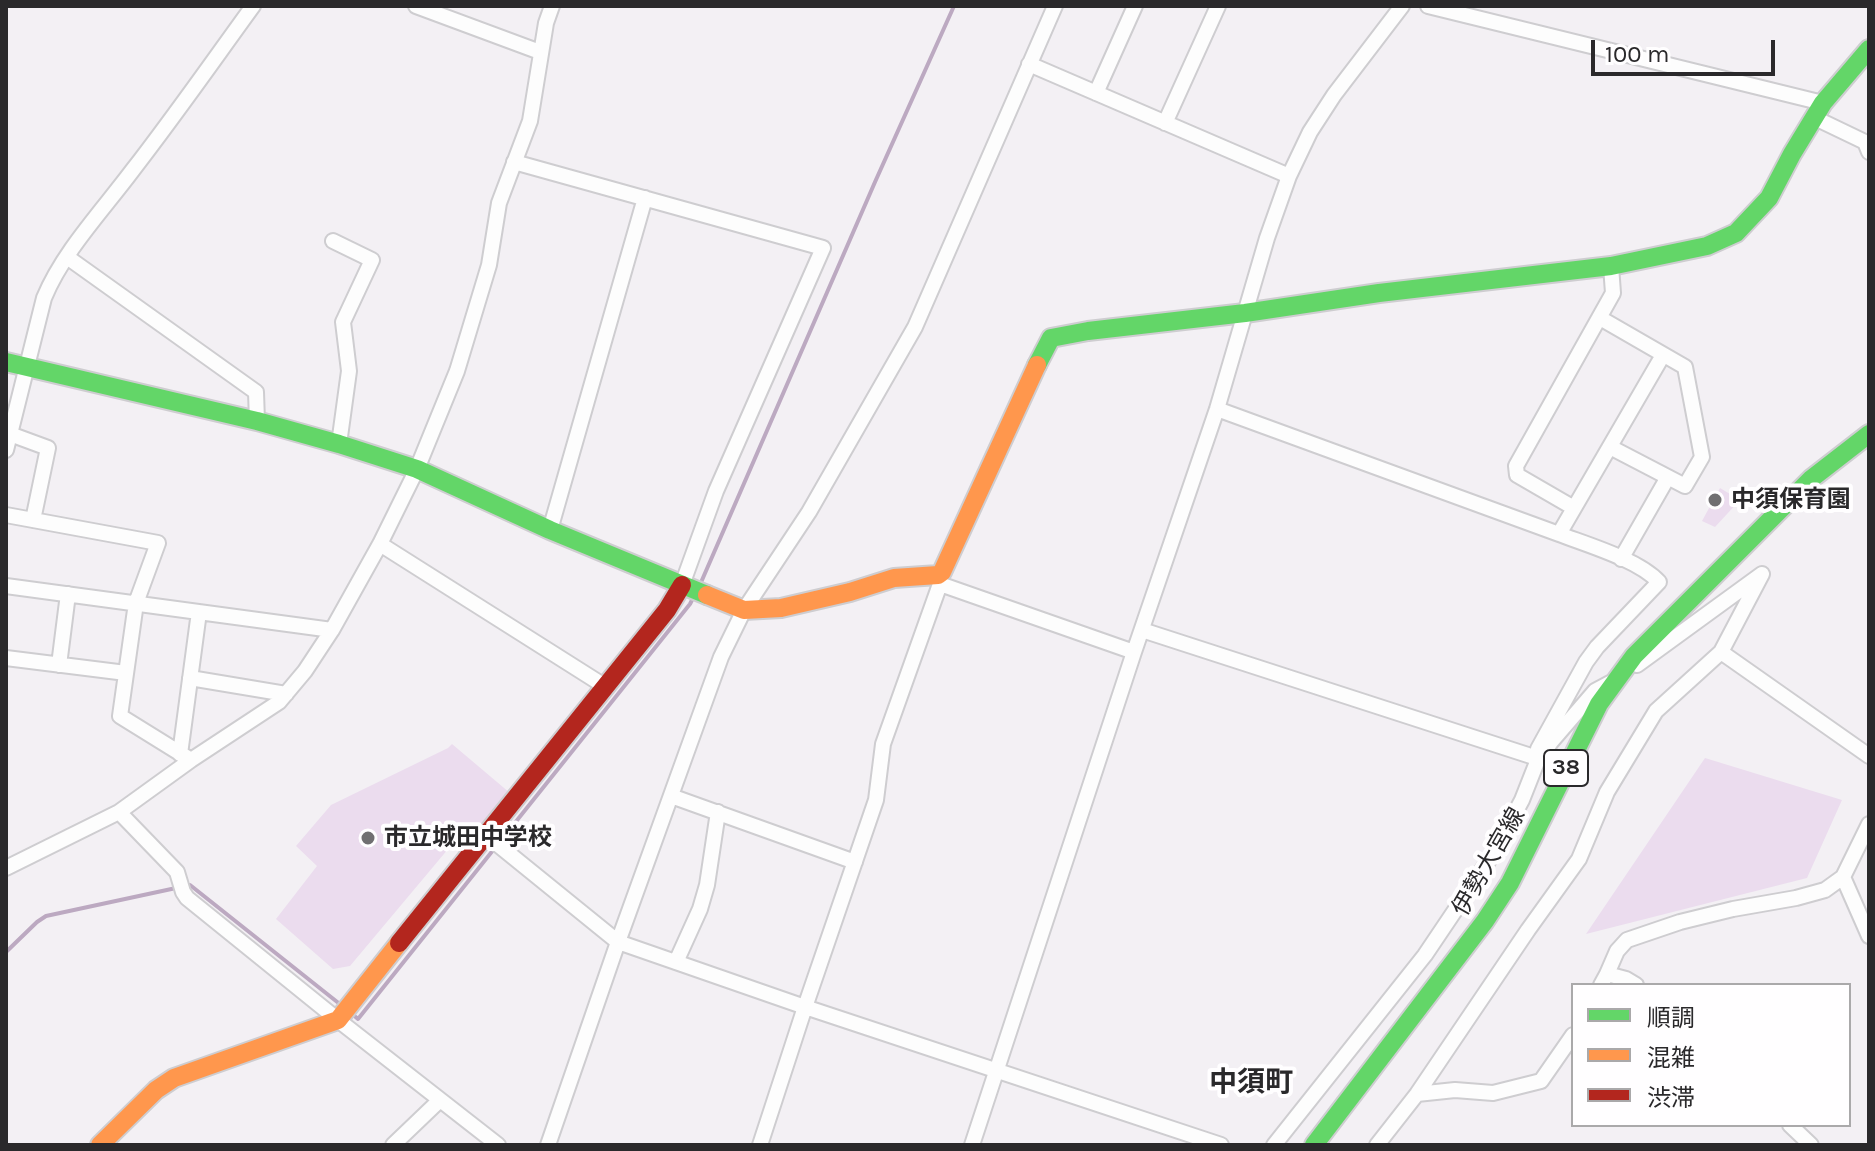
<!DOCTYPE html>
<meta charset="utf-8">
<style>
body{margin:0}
#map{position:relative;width:1875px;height:1151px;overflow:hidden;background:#f3f0f4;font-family:Karla,"Noto Sans JP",sans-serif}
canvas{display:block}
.frame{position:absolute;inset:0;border:8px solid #2a292b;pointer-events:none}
.legend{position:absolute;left:1571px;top:983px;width:280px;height:144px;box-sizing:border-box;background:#fffeff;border:2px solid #aaa9aa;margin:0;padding:10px 14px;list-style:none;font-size:24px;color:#2a292b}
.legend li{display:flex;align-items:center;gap:16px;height:40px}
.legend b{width:40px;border:2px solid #aaa9aa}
.scale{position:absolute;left:1591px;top:40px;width:184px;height:36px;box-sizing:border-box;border:4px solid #2a292b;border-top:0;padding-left:10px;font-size:24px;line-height:28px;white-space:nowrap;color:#2a292b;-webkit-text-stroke:6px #fffeff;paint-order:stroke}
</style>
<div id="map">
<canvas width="1875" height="1151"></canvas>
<div class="frame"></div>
<ul class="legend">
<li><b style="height:10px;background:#63d668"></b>順調</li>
<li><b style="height:10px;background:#ff974d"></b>混雑</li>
<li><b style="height:10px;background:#b3261e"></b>渋滞</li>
</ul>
<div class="scale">100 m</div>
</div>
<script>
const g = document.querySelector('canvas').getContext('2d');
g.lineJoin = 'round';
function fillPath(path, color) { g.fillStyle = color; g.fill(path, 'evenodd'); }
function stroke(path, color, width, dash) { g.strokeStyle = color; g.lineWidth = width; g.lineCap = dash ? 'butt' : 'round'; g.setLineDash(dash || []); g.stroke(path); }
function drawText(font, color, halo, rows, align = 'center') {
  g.font = font + ' Karla,"Noto Sans JP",sans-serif'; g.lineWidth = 8; g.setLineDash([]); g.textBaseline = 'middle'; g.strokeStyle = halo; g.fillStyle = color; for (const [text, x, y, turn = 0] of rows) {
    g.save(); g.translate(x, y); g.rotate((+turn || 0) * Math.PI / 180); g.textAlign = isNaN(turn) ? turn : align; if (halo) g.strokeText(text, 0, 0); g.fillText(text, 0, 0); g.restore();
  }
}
fillPath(new Path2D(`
 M1720 488 1740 500 1715 527 1702 521Z
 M452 744 510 793 468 842 459 836 350 966 333 969 276 919 317 866 296 846 331 805 448 748Z
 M1705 758 1842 800 1807 878 1586 934Z`), '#ebdcee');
stroke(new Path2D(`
 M699 587 875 182 954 6
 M6 952 37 922 46 916 190 885 341 1005
 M351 1013 358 1019 690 604 695 594`), '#bca9c1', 4);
const street = new Path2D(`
 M416 6 540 52
 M1428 6 1823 103
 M1029 64 1289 176
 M1096 93 1135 6
 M1815 118 1865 142 1869 152
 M1165 123 1218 6
 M514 162 823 248 716 491 682 585
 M333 241 372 260 343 322 349 371 339 444
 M67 257 256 392 257 421
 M1600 318 1685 367 1702 457 1685 486 1610 447
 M1217 409 1559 534C1588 545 1639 560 1659 582L1597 647 1586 662 1538 749
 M10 434 48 448 33 520
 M6 450 44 298C63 252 102 211 132 171 174 117 213 61 253 6
 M1574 508 1517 475 1516 466 1613 293 1611 266
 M6 515 158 543 136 603 120 716 191 760
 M550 530 645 198
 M1559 534 1663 355
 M380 544 606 687
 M1621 559 1668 477
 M940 584 1134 652
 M6 586 332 630
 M1142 630 1534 757 1537 762
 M1721 652 1869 756
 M6 658 126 673
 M59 665 68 594
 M190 678 286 694
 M180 754 199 612
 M671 796 855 862
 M119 812 177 872 183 892 187 898 338 1020 498 1145
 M1869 824 1843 877 1869 936
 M486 835 618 942 805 1007 1221 1145
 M6 868 119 812 191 760 279 702 305 671 332 630 380 544 417 469 457 371 489 265 499 203 530 121 546 23 552 6
 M676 962 700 909 707 885 718 812
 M1607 974 1617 951 1627 940 1680 922 1733 909 1796 898 1825 890 1843 877
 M1601 985 1607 974 1626 979 1636 985
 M1417 1094 1455 1090 1493 1093 1541 1081 1573 1035
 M1790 1125 1811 1145
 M393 1145 440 1100
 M548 1145 618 942 721 657 744 610 809 512 915 327 1055 6
 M760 1145 805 1007 876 800 883 744 940 584 938 575
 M972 1145 1134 652 1217 409 1267 238 1289 176 1310 132 1334 95 1402 6
 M1274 1145 1425 955 1493 854 1522 800 1537 762 1551 742 1595 691 1610 683
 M1377 1145 1417 1094 1528 930 1579 859 1607 792 1656 711 1721 652 1762 574 1637 665`);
const fast = new Path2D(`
 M6 362 257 421 339 444 417 469 550 530 707 595
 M1037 365 1051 338 1088 331 1245 313 1379 293 1611 266 1707 246 1736 233 1769 198 1792 154 1823 103 1869 49
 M1314 1145 1485 921 1510 883 1599 704 1634 656 1811 479 1869 434`);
const slow = new Path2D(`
 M707 595 744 610 781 608 850 592 894 578 938 575 942 572 1037 365
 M100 1145 156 1090 174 1078 338 1020 399 943`);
const jam = new Path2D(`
 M399 943 667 610 682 585`);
stroke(street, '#cecdd0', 18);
stroke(fast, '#cecdd0', 22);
stroke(slow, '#cecdd0', 22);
stroke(jam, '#cecdd0', 22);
stroke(street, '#fdfdfd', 14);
stroke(fast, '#63d668', 18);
stroke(slow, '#ff974d', 18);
stroke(jam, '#b3261e', 18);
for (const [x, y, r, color] of [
 [1715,500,8,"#706f71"],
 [368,838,8,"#706f71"]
]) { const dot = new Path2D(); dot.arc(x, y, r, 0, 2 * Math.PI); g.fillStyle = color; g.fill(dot); stroke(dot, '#fffeff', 3); }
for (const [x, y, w] of [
 [1566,768,44]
]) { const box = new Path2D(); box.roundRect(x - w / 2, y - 18, w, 36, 6); g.fillStyle = '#fffeff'; g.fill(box); stroke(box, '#2a292b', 2); }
drawText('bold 22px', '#2a292b', null, [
 ["38",1566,768]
]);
drawText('bold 24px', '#2a292b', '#fffeff', [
 ["中須保育園",1731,500],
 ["市立城田中学校",384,838]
], 'left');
drawText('24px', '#2a292b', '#fffeff', [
 ["伊勢大宮線",1489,862,-60]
]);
drawText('bold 28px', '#2a292b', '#fffeff', [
 ["中須町",1251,1083]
]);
</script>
